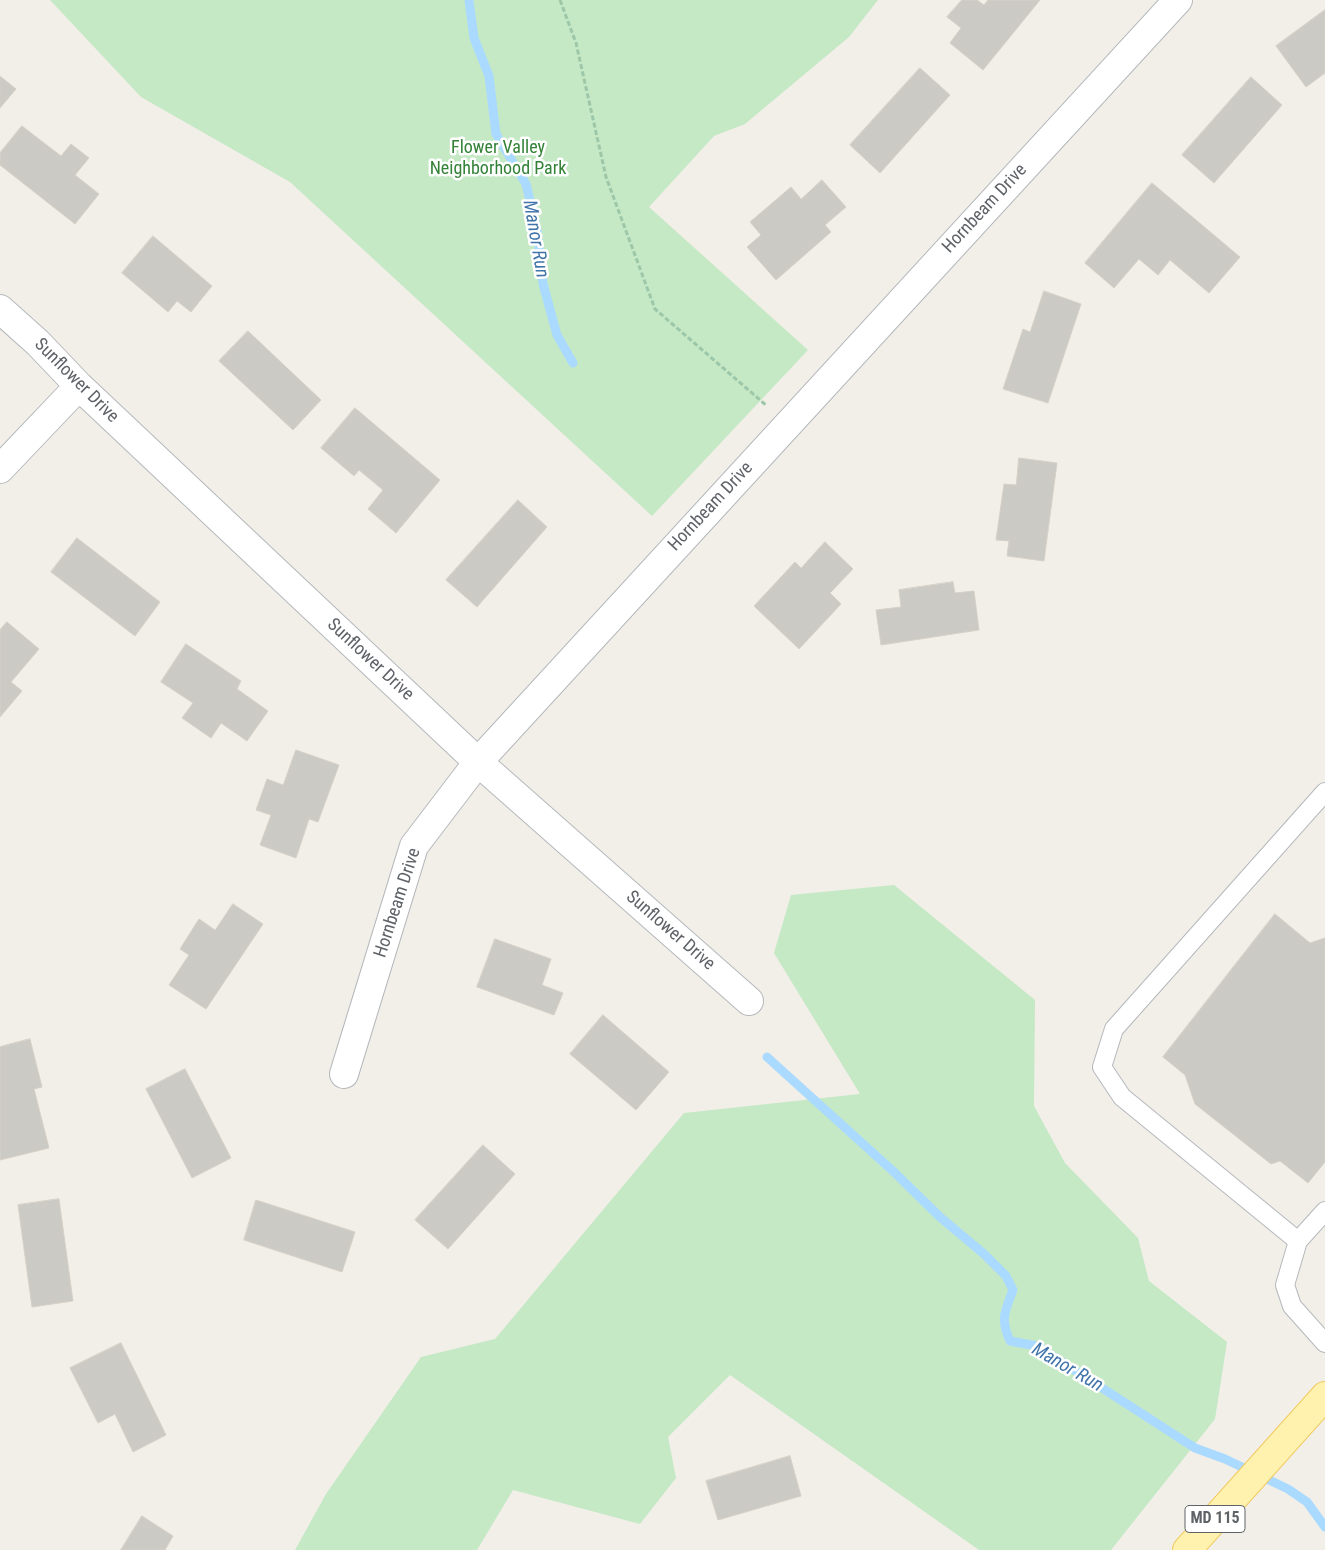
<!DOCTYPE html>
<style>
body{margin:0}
canvas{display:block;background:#f1efe8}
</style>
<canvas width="1325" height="1550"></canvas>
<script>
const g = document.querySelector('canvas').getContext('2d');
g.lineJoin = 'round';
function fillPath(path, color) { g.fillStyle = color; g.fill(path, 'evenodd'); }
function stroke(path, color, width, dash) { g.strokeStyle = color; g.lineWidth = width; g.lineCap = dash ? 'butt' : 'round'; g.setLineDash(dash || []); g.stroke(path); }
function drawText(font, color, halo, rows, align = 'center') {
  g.font = font + ' "Roboto Condensed",sans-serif'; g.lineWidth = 5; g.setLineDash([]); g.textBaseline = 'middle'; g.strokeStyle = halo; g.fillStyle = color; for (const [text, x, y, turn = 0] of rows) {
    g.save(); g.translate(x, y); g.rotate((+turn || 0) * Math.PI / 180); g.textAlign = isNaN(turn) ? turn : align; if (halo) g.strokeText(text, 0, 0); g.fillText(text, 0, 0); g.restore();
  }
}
fillPath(new Path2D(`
 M50 0H878L849 37 745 124 714 136 649 207 808 350 652 516 290 182 141 97Z
 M894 885 1035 1000 1034 1106 1065 1163 1138 1238 1149 1281 1227 1342 1215 1419 1111 1550H979L730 1375 668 1437 676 1478 640 1524 513 1490 477 1550H295L326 1494 421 1357 495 1339 684 1113 860 1094 774 953 791 895Z`), '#c5e8c5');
stroke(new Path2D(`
 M469 0 474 38 489 76 496 134 526 184 537 230 543 284 557 335 573 363
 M767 1057 894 1172 940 1217 984 1254 1006 1276 1013 1290C1005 1311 1000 1319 1010 1341L1037 1346 1195 1448 1225 1459 1288 1489 1307 1502 1325 1527`), '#aadaff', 9);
const building = new Path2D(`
 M962 0H977L984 5 988 0H1040L983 70 950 43 961 28 947 17Z
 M1325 10V73L1306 87 1276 46Z
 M920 68 950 95 880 173 850 145Z
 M0 76 16 89 0 108Z
 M1251 77 1282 105 1214 183 1182 155Z
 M22 126 61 156 71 144 89 158 75 175 99 194 75 224 0 165V153Z
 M822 180 846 207 825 225 831 232 776 280 747 247 761 235 750 222 791 187 801 199Z
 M1152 183 1240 257 1209 293 1170 260 1158 275 1139 259 1114 288 1085 263Z
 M153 236 212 286 191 312 177 301 168 312 122 273Z
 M1044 291 1081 304 1048 403 1003 389 1023 329 1030 332Z
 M248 331 321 400 293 430 219 361Z
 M355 408 440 480 396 533 368 509 383 490 359 470 354 476 321 448Z
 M1019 458 1057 463 1044 561 1007 556 1009 541 996 540 1004 484 1016 485Z
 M518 500 547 527 477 607 446 580Z
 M77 538 160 602 135 636 51 572Z
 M825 542 853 569 830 593 841 604 799 649 754 606 795 562 801 568Z
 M953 582 955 593 974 591 979 630 881 645 876 610 901 607 899 590Z
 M7 622 39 649 11 682 22 691 0 717V630Z
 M186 644 241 681 237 689 268 711 247 741 221 723 211 738 182 718 193 703 161 682Z
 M296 750 339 765 318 822 309 819 296 858 260 845 271 815 256 810 267 779 283 785Z
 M233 904 263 924 206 1009 169 985 189 955 180 949 199 919 215 930Z
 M1275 914 1310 943 1325 938V1162L1308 1183 1280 1161 1271 1164 1195 1104 1185 1075 1163 1057Z
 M495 939 551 959 542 985 563 993 554 1015 477 987Z
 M603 1015 669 1072 636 1110 570 1054Z
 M30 1039 42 1087 34 1089 49 1148 0 1160V1047Z
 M185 1069 231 1158 192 1178 146 1089Z
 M483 1145 515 1174 448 1249 415 1220Z
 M59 1199 73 1301 32 1307 18 1205Z
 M256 1200 355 1232 342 1272 244 1240Z
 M121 1343 166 1435 133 1452 115 1414 98 1423 70 1368Z
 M790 1456 801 1496 718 1520 706 1481Z
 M142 1516 173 1536 165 1550H121Z`);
fillPath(building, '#cccac5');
stroke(building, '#d6d1c6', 1);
const service = new Path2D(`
 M1325 792 1114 1029 1102 1067 1122 1097 1298 1241 1325 1211
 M1298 1241 1285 1285 1292 1306 1325 1343`);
const minor = new Path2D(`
 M0 309 38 343 79 386 478 762 749 1001
 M0 469 79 386
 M344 1074 414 846 478 762 1178 0`);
const primary = new Path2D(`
 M1187 1550 1325 1396`);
stroke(service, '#b5b8bc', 20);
stroke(minor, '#b5b8bc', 30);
stroke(primary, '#f2c960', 30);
stroke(new Path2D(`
 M560 0 576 43 606 177 655 309 767 406`), '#9cc7a9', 3, [5, 2.5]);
stroke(service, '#fff', 18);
stroke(minor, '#fff', 28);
stroke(primary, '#fff2af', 28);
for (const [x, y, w] of [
 [1215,1519,60]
]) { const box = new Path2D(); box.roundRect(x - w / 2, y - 13.5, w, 27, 4); g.fillStyle = '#fff'; g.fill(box); stroke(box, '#5f6368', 1); }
drawText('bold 16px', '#5f6368', null, [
 ["MD 115",1215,1519]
]);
drawText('18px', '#348238', '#fff', [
 ["Flower Valley",498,148],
 ["Neighborhood Park",498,169]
]);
drawText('18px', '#5f6368', '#fff', [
 ["Hornbeam Drive",985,209,-47],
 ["Sunflower Drive",76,381,45],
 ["Hornbeam Drive",711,507,-47],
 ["Sunflower Drive",370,660,43],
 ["Hornbeam Drive",398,903,-72],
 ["Sunflower Drive",670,931,41]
]);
drawText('italic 19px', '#4174aa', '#fff', [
 ["Manor Run",535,239,80],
 ["Manor Run",1067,1368,30]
]);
</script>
